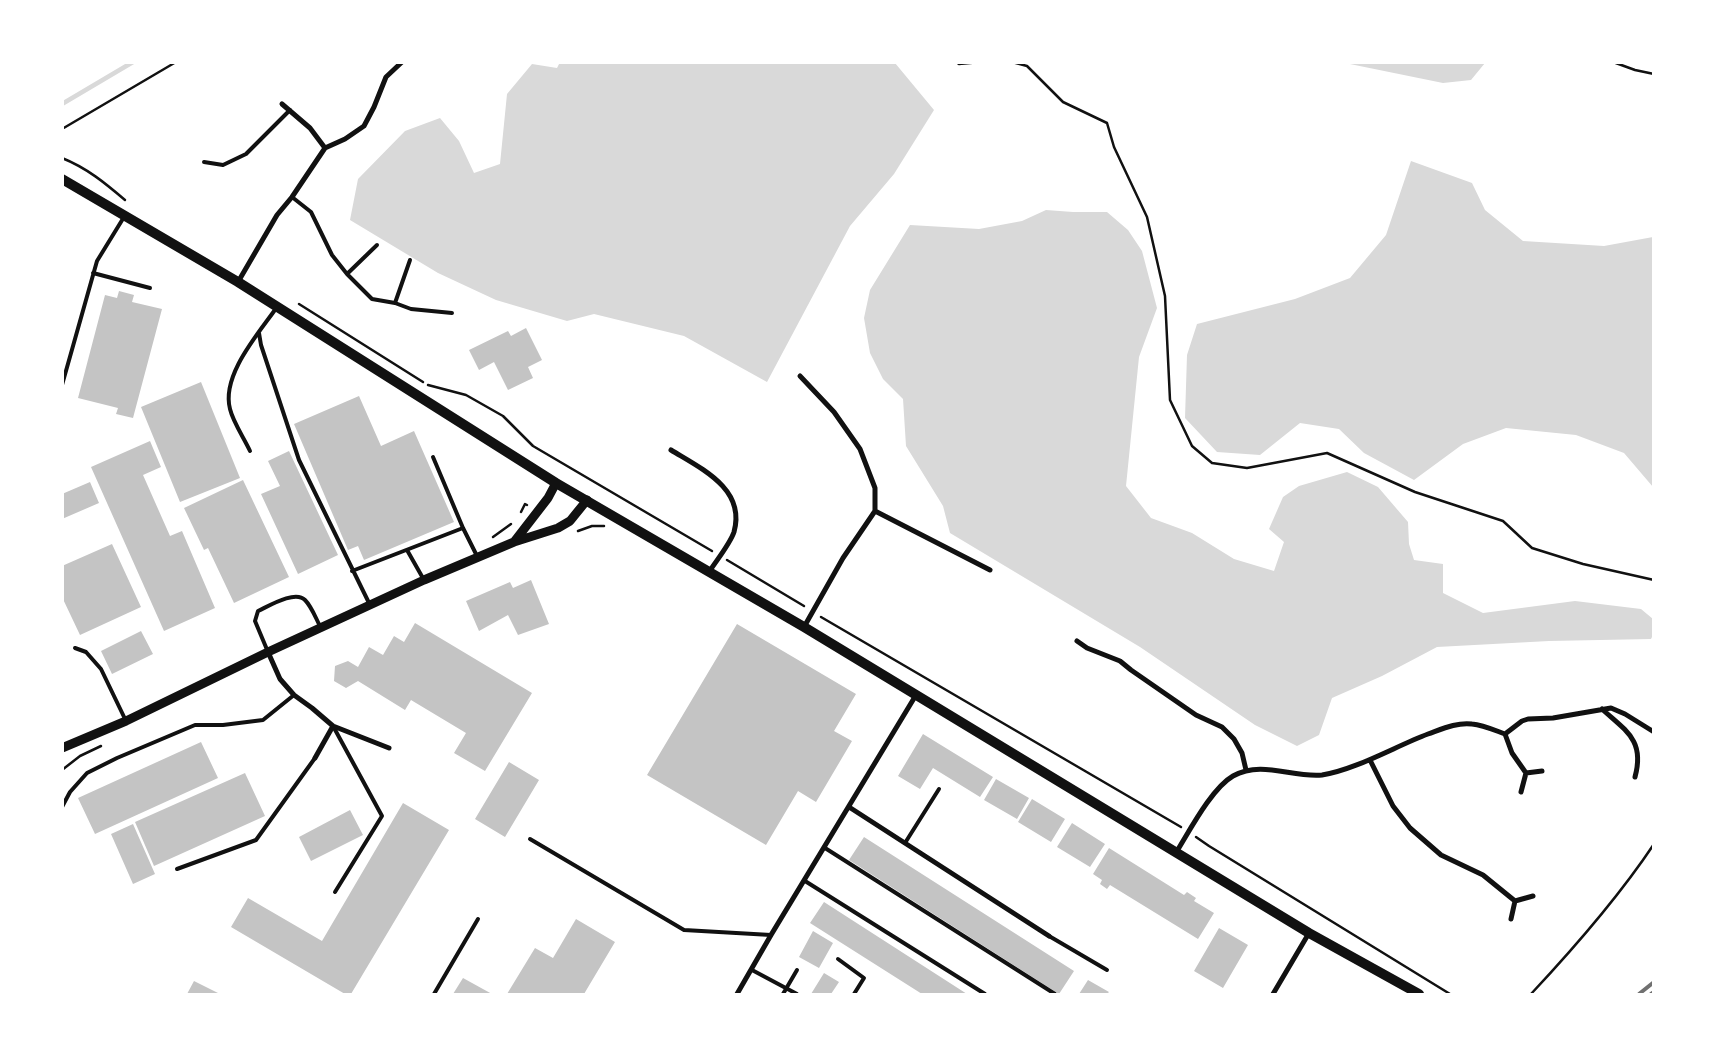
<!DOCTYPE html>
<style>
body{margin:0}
#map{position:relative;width:1716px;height:1057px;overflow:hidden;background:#fff;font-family:Georgia,serif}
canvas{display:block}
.frame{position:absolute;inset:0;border:64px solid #fff;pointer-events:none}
</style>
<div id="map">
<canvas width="1716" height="1057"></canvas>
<div class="frame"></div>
</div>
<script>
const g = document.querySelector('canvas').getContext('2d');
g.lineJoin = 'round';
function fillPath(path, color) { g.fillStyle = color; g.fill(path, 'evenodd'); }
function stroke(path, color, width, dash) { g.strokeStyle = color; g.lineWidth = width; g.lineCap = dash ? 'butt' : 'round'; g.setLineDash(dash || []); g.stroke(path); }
fillPath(new Path2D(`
 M560 62 895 63 934 110 894 174 850 226 767 382 684 336 594 314 567 321 496 300 438 273 350 220 358 179 405 131 440 118 459 141 474 173 500 164 507 94 532 64 557 68Z
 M1345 63H1485L1471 80 1443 83Z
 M1411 161 1472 183 1485 210 1523 241 1604 246 1653 237V487L1624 453 1576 435 1506 428 1463 444 1414 480 1364 453 1339 429 1300 423 1260 455 1217 452 1185 418 1187 355 1197 324 1295 299 1350 278 1386 235Z
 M1046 210 1073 212H1107L1128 230 1142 251 1157 308 1139 357 1126 486 1151 518 1192 533 1234 559 1274 571 1284 542 1269 529 1283 497 1299 486 1347 472 1378 487 1408 522 1409 544 1414 560 1443 564V593L1483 613 1575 601 1641 609 1653 619V635L1651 639 1549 641 1437 647 1382 676 1332 698 1319 735 1297 746 1255 725 1140 647 950 533 943 506 906 446 903 399 883 379 870 353 864 318 870 290 910 225 979 229 1022 221Z`), '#d9d9d9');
stroke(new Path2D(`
 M62 104 133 62`), '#d9d9d9', 4.5);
fillPath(new Path2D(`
 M119 291 134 295 132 302 162 309 133 418 116 414 118 408 78 398 105 295 117 298Z
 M526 328 542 360 528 367 533 378 508 390 494 362 479 370 469 350 508 331 511 336Z
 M201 382 240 478 180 502 141 407Z
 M359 396 381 446 414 431 454 522 364 560 358 546 348 550 294 424Z
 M150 441 161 467 143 475 170 536 182 531 215 608 164 631 91 467Z
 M289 451 338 555 298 574 261 494 280 486 268 461Z
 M243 480 289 577 234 603 208 548 204 550 184 508Z
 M90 482 99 503 62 519V494Z
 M112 544 141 607 80 635 62 597V566Z
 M531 580 549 624 518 635 508 615 479 631 466 601 510 582 513 588Z
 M415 623 532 693 485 771 454 753 466 733 411 700 405 710 358 681 346 688 334 681 335 666 348 661 358 667 369 647 383 655 394 636 404 642Z
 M737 624 856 694 834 731 852 741 816 802 798 791 766 845 647 775Z
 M141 631 153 654 112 674 101 651Z
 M923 734 993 777 980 797 933 768 920 789 898 776Z
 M201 742 218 778 95 834 78 798Z
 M509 762 539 780 505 837 475 819Z
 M245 773 265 816 154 866 135 822Z
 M996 779 1029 798 1017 819 984 800Z
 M1032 799 1065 819 1051 842 1018 822Z
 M403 803 449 830 351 994H345L231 927 248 898 322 941Z
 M350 810 363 835 311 861 299 837Z
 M1072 823 1105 844 1090 867 1057 847Z
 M133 824 155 874 133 884 111 834Z
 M864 837 1074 971 1059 994 849 860Z
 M1109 848 1184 895 1187 892 1196 898 1194 901 1214 913 1198 939 1110 885 1107 889 1100 884 1102 880 1093 874Z
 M824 902 967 994H922L810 923Z
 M576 919 615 942 584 994H507L535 948 553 958Z
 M1219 928 1248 945 1223 988 1194 971Z
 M813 931 833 943 819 968 799 957Z
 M824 973 839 982 831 994H811Z
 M463 978 492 994H453Z
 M1088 980 1109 992 1107 994H1079Z
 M194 981 220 994H187Z`), '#c4c4c4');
stroke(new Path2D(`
 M956 62 959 64 981 62
 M1012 62 1027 66 1063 102 1107 123 1114 147 1147 217 1165 296 1170 400 1192 446 1212 463 1247 468 1327 453 1415 492 1503 521 1532 548 1583 564 1654 580
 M1613 62 1635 70 1654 74
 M62 129 176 62
 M62 158C87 168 105 183 125 200
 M299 304 423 382
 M428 385 466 395 503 416 533 446 712 551
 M521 512 525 504 527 505
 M578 531 592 526H604
 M493 537 511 524
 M727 560 804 606
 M821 617 1181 827
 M62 770 80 756 101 746
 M1196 837 1209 846 1450 994
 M1531 994C1575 947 1618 898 1654 844`), '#111', 2.5);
stroke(new Path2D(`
 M204 162 223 165 246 154 290 110
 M292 197 311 212 332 255 347 274 372 299 395 303 411 309 452 313
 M93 273 150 288
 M347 274 377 245
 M395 303 410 260
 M259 333 261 345 299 460 370 605
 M62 385 97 261 124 217
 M250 451C244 438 233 422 230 409 221 375 259 333 277 307
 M433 457 463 528 477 556
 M407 550 424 580
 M352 571 463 528
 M75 648 86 652 101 669 126 721
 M268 652 255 621 258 611C269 606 295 590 305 600 312 607 316 619 321 628
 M333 726 382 816 335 892
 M62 807 70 792 87 773 117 758 195 725H223L263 720 294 695
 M530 839 684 930 771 935
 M905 843 939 789
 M825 848 1055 994
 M177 869 256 840 315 758
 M805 881 985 994
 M1049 936 1107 970
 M838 959 864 978 854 994
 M752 970 797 994
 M434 994 478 919
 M783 994 797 970`), '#111', 4);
stroke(new Path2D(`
 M282 104 310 128 325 148
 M238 282 277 215 292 197 325 148 345 139 364 126 374 107 386 77 402 62
 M800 376 834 412 860 449 875 488V511L843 558 804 627
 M671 450C702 469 746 489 734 532 730 544 716 561 709 572
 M875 511 990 570
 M1077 641 1087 648 1120 661 1131 670 1196 715 1222 727 1234 739 1242 753 1246 770
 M268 652 280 679 294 695 312 708 333 726 389 748
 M1602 709C1626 731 1645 740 1635 777
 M1505 734 1512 753 1526 773
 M315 758 333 726
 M1370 760 1393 806 1410 828 1441 855 1483 875 1515 901
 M1521 792 1526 773 1542 771
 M849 807 1049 936
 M1177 851C1190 830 1212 788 1233 776 1262 760 1292 778 1322 775 1355 770 1396 746 1428 734 1442 729 1457 722 1472 724 1483 725 1494 730 1505 734L1522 721 1528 719 1553 718 1611 708 1625 714 1654 732
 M1511 919 1515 901 1533 896
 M737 994 771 935 916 695
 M1273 994 1309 933`), '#111', 5);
stroke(new Path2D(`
 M514 542 548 498 556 483
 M62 748 126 721 268 652 424 580 514 542 558 528 570 521 587 500`), '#111', 9);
stroke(new Path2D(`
 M62 179 238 282 556 483 804 627 1309 933 1419 994`), '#111', 10);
stroke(new Path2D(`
 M1639 994 1654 982
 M1651 994 1654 992`), '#707070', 4);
</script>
